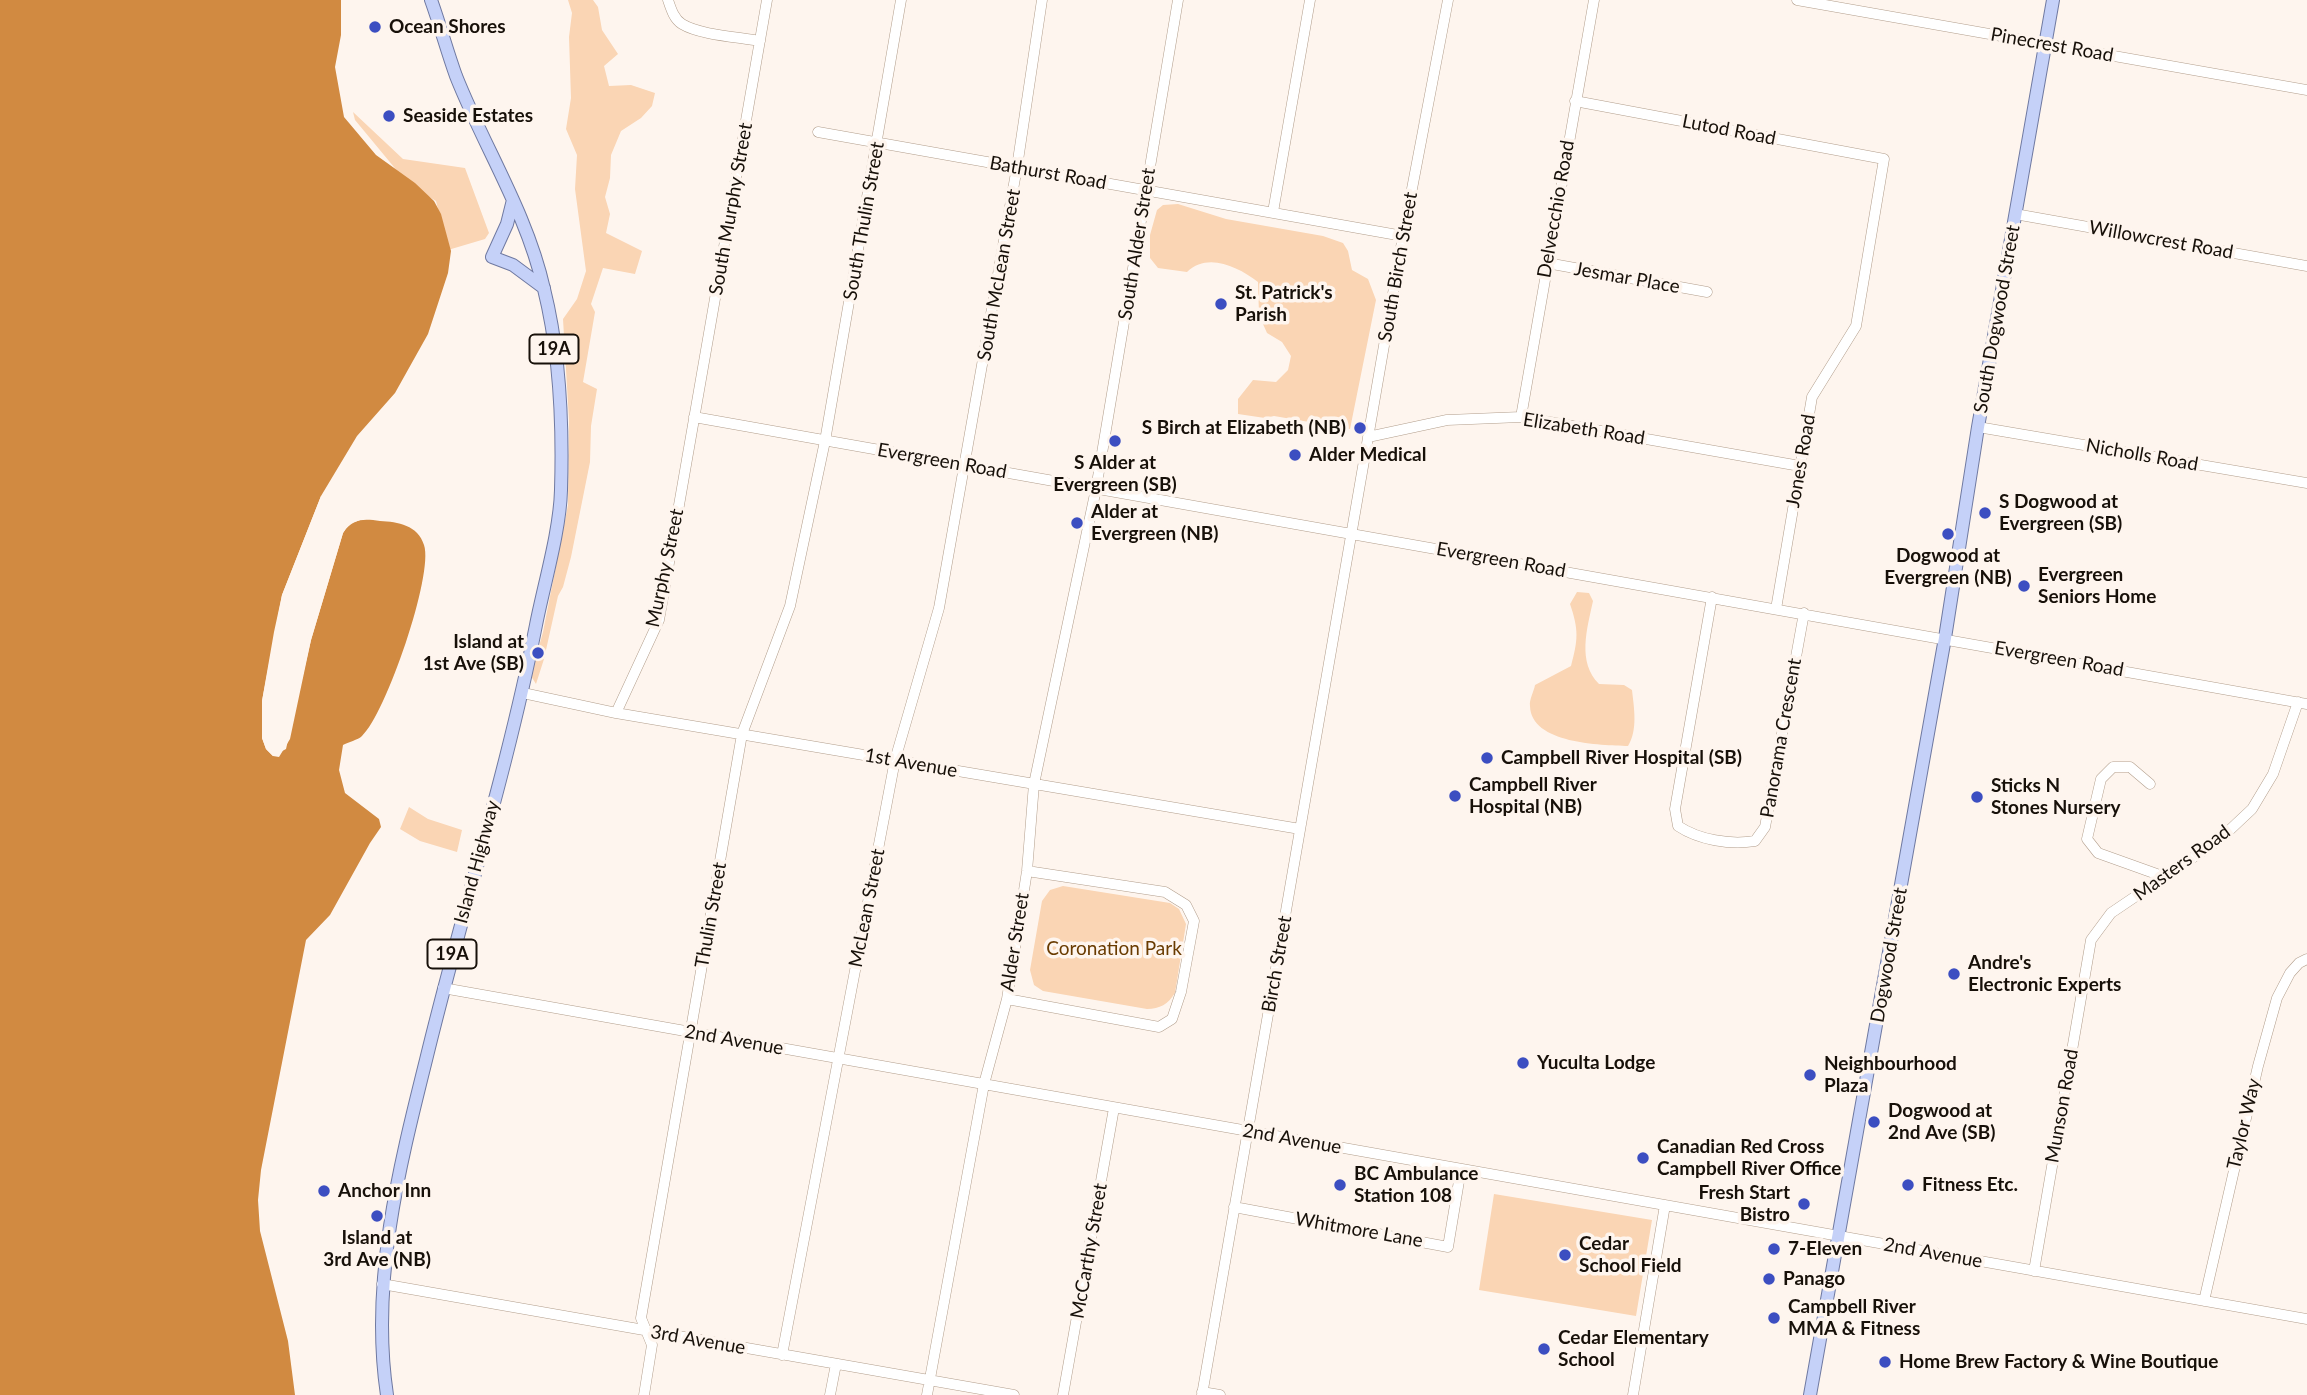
<!DOCTYPE html>
<style>
body{margin:0}
canvas{display:block;background:#fef5ee}
</style>
<canvas width="2307" height="1395"></canvas>
<script>
const g = document.querySelector('canvas').getContext('2d');
g.lineJoin = 'round';
function fillPath(path, color) { g.fillStyle = color; g.fill(path, 'evenodd'); }
function stroke(path, color, width, dash) { g.strokeStyle = color; g.lineWidth = width; g.lineCap = dash ? 'butt' : 'round'; g.setLineDash(dash || []); g.stroke(path); }
function drawText(font, color, halo, rows, align = 'center') {
  g.font = font + ' Lato,sans-serif'; g.lineWidth = 7; g.setLineDash([]); g.textBaseline = 'middle'; g.strokeStyle = halo; g.fillStyle = color; for (const [text, x, y, turn = 0] of rows) {
    g.save(); g.translate(x, y); g.rotate((+turn || 0) * Math.PI / 180); g.textAlign = isNaN(turn) ? turn : align; if (halo) g.strokeText(text, 0, 0); g.fillText(text, 0, 0); g.restore();
  }
}
fillPath(new Path2D(`
 M568 0H593L598 7 602 30 618 54 604 66 609 86 631 85 655 93 652 106 641 118 621 131 611 155 610 178 605 197 610 214 606 233 642 251 635 274 603 268 591 304 595 312 583 382 597 389 591 426 590 462 571 557 563 587 558 596 544 659 536 684 531 676 543 632 568 505 569 420 563 319 577 299 586 271 575 189 577 155 566 129 571 98 569 37 572 13Z
 M353 112 403 159 465 168 489 233 485 239 448 250 436 201 408 184 355 120Z
 M1178 204 1226 219 1323 236 1343 243 1348 251 1352 270 1368 279 1376 300 1350 429 1274 416 1265 418 1238 414V399L1253 380 1276 382 1288 370 1291 356 1282 342 1267 333 1259 315 1258 282C1238 267 1208 252 1187 272L1158 268 1150 258V235L1157 210 1163 205Z
 M1577 592 1589 593 1593 601C1587 629 1577 662 1599 684L1624 685 1632 690C1634 708 1638 730 1628 746 1601 745 1531 744 1530 706 1529 700 1534 691 1535 685L1571 666C1578 640 1579 630 1570 604Z
 M409 807 428 819 462 830 457 852 420 841 400 829Z
 M1063 886 1170 903 1179 909 1186 924 1175 993C1168 1004 1160 1009 1147 1009L1043 991 1034 985 1030 970 1042 901 1050 890Z
 M1494 1194 1652 1220 1636 1316 1479 1290Z`), '#fad5b4');
fillPath(new Path2D(`
 M0 0H341V35L335 67 344 117 376 155 415 183 434 201 441 214 451 251 448 273 428 334 395 393 357 436 321 496 282 595 262 701V738L266 749 273 756 286 749 311 640 343 533C353 518 364 519 380 521 398 522 418 525 424 545 434 574 386 714 362 736 358 740 348 742 343 745L339 770 345 793 379 819 381 827 370 843 330 915 306 940 261 1170 258 1200 260 1231 288 1341 295 1395H0Z`), '#d18a41');
fillPath(new Path2D(`
 M321 496 324 497 286 596 277 633 266 702 265 737 274 753H277L283 747 287 738 307 639 340 531 347 521 359 516 363 519 349 524 343 533 311 640 290 739 279 757 273 756 266 749 262 738V701L274 632 282 595Z`), '#fef5ee');
const minor = new Path2D(`
 M668 0C671 9 674 19 682 24 700 35 738 37 760 41
 M1797 0 2307 90
 M1575 101 1884 159 1856 326 1812 397 1776 609
 M818 132 1403 236
 M1273 212 1310 0
 M2015 214 2307 266
 M1547 263 1707 292
 M694 417 2307 704
 M1521 417 1594 0
 M1978 427 2307 483
 M1368 437 1447 420 1521 417 1800 466
 M1712 597 1675 809 1678 826C1699 840 1730 845 1755 841L1765 827 1804 613
 M523 693 616 713 1300 829
 M616 713 659 620 767 0
 M2150 784 2130 767H2113L2101 779 2087 839 2098 853 2165 877
 M443 988 2307 1319
 M1007 999 1159 1027 1172 1019 1181 992 1194 921 1186 905 1165 892 1027 871
 M1234 1207 1448 1247 1461 1169
 M2034 1271 2091 940 2111 913 2219 840 2252 809 2273 774 2298 702
 M382 1284 1014 1395
 M2204 1301 2258 1066 2277 998 2290 973 2299 963 2307 959
 M782 1355 895 760 939 608 1017 167 1042 0
 M1202 1392 1220 1395
 M644 1395 652 1345 641 1318 742 734 790 606 825 441 901 0
 M830 1395 836 1364
 M927 1395 984 1084 1007 999 1027 871 1034 784 1096 489 1178 0
 M1063 1395 1114 1108
 M1202 1395 1403 236 1448 0
 M1633 1395 1665 1205`);
const major = new Path2D(`
 M513 200 507 224 492 257 513 265 544 288
 M387 1395C370 1283 399 1168 426 1060 461 915 507 772 536 625 544 584 560 531 561 490 563 425 560 353 544 289 527 213 484 147 456 76 447 51 440 25 431 0
 M1810 1395 1945 638 1978 427 2053 0`);
stroke(minor, '#b29e8c', 11);
stroke(major, '#6f79a1', 14);
stroke(minor, '#fff', 10);
stroke(major, '#c5d1f8', 12);
for (const [x, y, r, color] of [
 [375,27,7,"#3c4ec1"],
 [389,116,7,"#3c4ec1"],
 [1221,304,7,"#3c4ec1"],
 [1360,428,7,"#3c4ec1"],
 [1115,441,7,"#3c4ec1"],
 [1295,455,7,"#3c4ec1"],
 [1985,513,7,"#3c4ec1"],
 [1077,523,7,"#3c4ec1"],
 [1948,534,7,"#3c4ec1"],
 [2024,586,7,"#3c4ec1"],
 [538,653,7,"#3c4ec1"],
 [1487,758,7,"#3c4ec1"],
 [1455,796,7,"#3c4ec1"],
 [1977,797,7,"#3c4ec1"],
 [1954,974,7,"#3c4ec1"],
 [1523,1063,7,"#3c4ec1"],
 [1810,1075,7,"#3c4ec1"],
 [1874,1122,7,"#3c4ec1"],
 [1643,1158,7,"#3c4ec1"],
 [1340,1185,7,"#3c4ec1"],
 [1908,1185,7,"#3c4ec1"],
 [324,1191,7,"#3c4ec1"],
 [1804,1204,7,"#3c4ec1"],
 [377,1216,7,"#3c4ec1"],
 [1774,1249,7,"#3c4ec1"],
 [1565,1255,7,"#3c4ec1"],
 [1769,1279,7,"#3c4ec1"],
 [1774,1318,7,"#3c4ec1"],
 [1544,1349,7,"#3c4ec1"],
 [1885,1362,7,"#3c4ec1"]
]) { const dot = new Path2D(); dot.arc(x, y, r, 0, 2 * Math.PI); g.fillStyle = color; g.fill(dot); stroke(dot, '#fef5ee', 2.5); }
for (const [x, y, w] of [
 [554,349,49],
 [452,954,49]
]) { const box = new Path2D(); box.roundRect(x - w / 2, y - 14.5, w, 29, 5); g.fillStyle = '#fef5ee'; g.fill(box); stroke(box, '#171009', 2); }
drawText('bold 18px', '#171009', null, [
 ["19A",554,349],
 ["19A",452,954]
]);
drawText('bold 19px', '#171009', '#fef5ee', [
 ["Ocean Shores",389,27],
 ["Seaside Estates",403,116],
 ["St. Patrick's",1235,293],
 ["Parish",1235,315],
 ["S Birch at Elizabeth (NB)",1346,428,"right"],
 ["Alder Medical",1309,455],
 ["S Alder at",1115,463,"center"],
 ["Evergreen (SB)",1115,485,"center"],
 ["S Dogwood at",1999,502],
 ["Evergreen (SB)",1999,524],
 ["Alder at",1091,512],
 ["Evergreen (NB)",1091,534],
 ["Dogwood at",1948,556,"center"],
 ["Evergreen (NB)",1948,578,"center"],
 ["Evergreen",2038,575],
 ["Seniors Home",2038,597],
 ["Island at",524,642,"right"],
 ["1st Ave (SB)",524,664,"right"],
 ["Campbell River Hospital (SB)",1501,758],
 ["Campbell River",1469,785],
 ["Hospital (NB)",1469,807],
 ["Sticks N",1991,786],
 ["Stones Nursery",1991,808],
 ["Andre's",1968,963],
 ["Electronic Experts",1968,985],
 ["Yuculta Lodge",1537,1063],
 ["Neighbourhood",1824,1064],
 ["Plaza",1824,1086],
 ["Dogwood at",1888,1111],
 ["2nd Ave (SB)",1888,1133],
 ["Canadian Red Cross",1657,1147],
 ["Campbell River Office",1657,1169],
 ["BC Ambulance",1354,1174],
 ["Station 108",1354,1196],
 ["Fitness Etc.",1922,1185],
 ["Anchor Inn",338,1191],
 ["Fresh Start",1790,1193,"right"],
 ["Bistro",1790,1215,"right"],
 ["Island at",377,1238,"center"],
 ["3rd Ave (NB)",377,1260,"center"],
 ["Cedar",1579,1244],
 ["School Field",1579,1266],
 ["7-Eleven",1788,1249],
 ["Panago",1783,1279],
 ["Campbell River",1788,1307],
 ["MMA & Fitness",1788,1329],
 ["Cedar Elementary",1558,1338],
 ["School",1558,1360],
 ["Home Brew Factory & Wine Boutique",1899,1362]
], 'left');
drawText('19px', '#171009', '#fef5ee', [
 ["Pinecrest Road",2052,45,10],
 ["Lutod Road",1729,130,11],
 ["Bathurst Road",1048,173,10],
 ["South Murphy Street",731,209,-80],
 ["Delvecchio Road",1556,209,-80],
 ["South Thulin Street",864,221,-80],
 ["Willowcrest Road",2161,240,10],
 ["South Alder Street",1137,244,-81],
 ["South Birch Street",1398,267,-80],
 ["South McLean Street",999,275,-80],
 ["Jesmar Place",1627,278,10],
 ["South Dogwood Street",1997,319,-80],
 ["Elizabeth Road",1584,429,9],
 ["Nicholls Road",2142,455,10],
 ["Evergreen Road",942,461,10],
 ["Jones Road",1801,461,-80],
 ["Evergreen Road",1501,560,10],
 ["Murphy Street",665,568,-78],
 ["Evergreen Road",2059,659,10],
 ["Panorama Crescent",1781,738,-80],
 ["1st Avenue",911,763,10],
 ["Island Highway",477,862,-75],
 ["Masters Road",2182,863,-36],
 ["McLean Street",867,908,-79],
 ["Thulin Street",711,915,-80],
 ["Alder Street",1015,942,-81],
 ["Dogwood Street",1889,955,-80],
 ["Birch Street",1277,964,-80],
 ["2nd Avenue",734,1040,10],
 ["Munson Road",2062,1106,-80],
 ["Taylor Way",2244,1124,-77],
 ["2nd Avenue",1292,1139,10],
 ["Whitmore Lane",1359,1230,10],
 ["McCarthy Street",1089,1251,-80],
 ["2nd Avenue",1933,1253,10],
 ["3rd Avenue",698,1340,10]
]);
drawText('19px', '#693b00', '#fef5ee', [
 ["Coronation Park",1114,949]
]);
</script>
